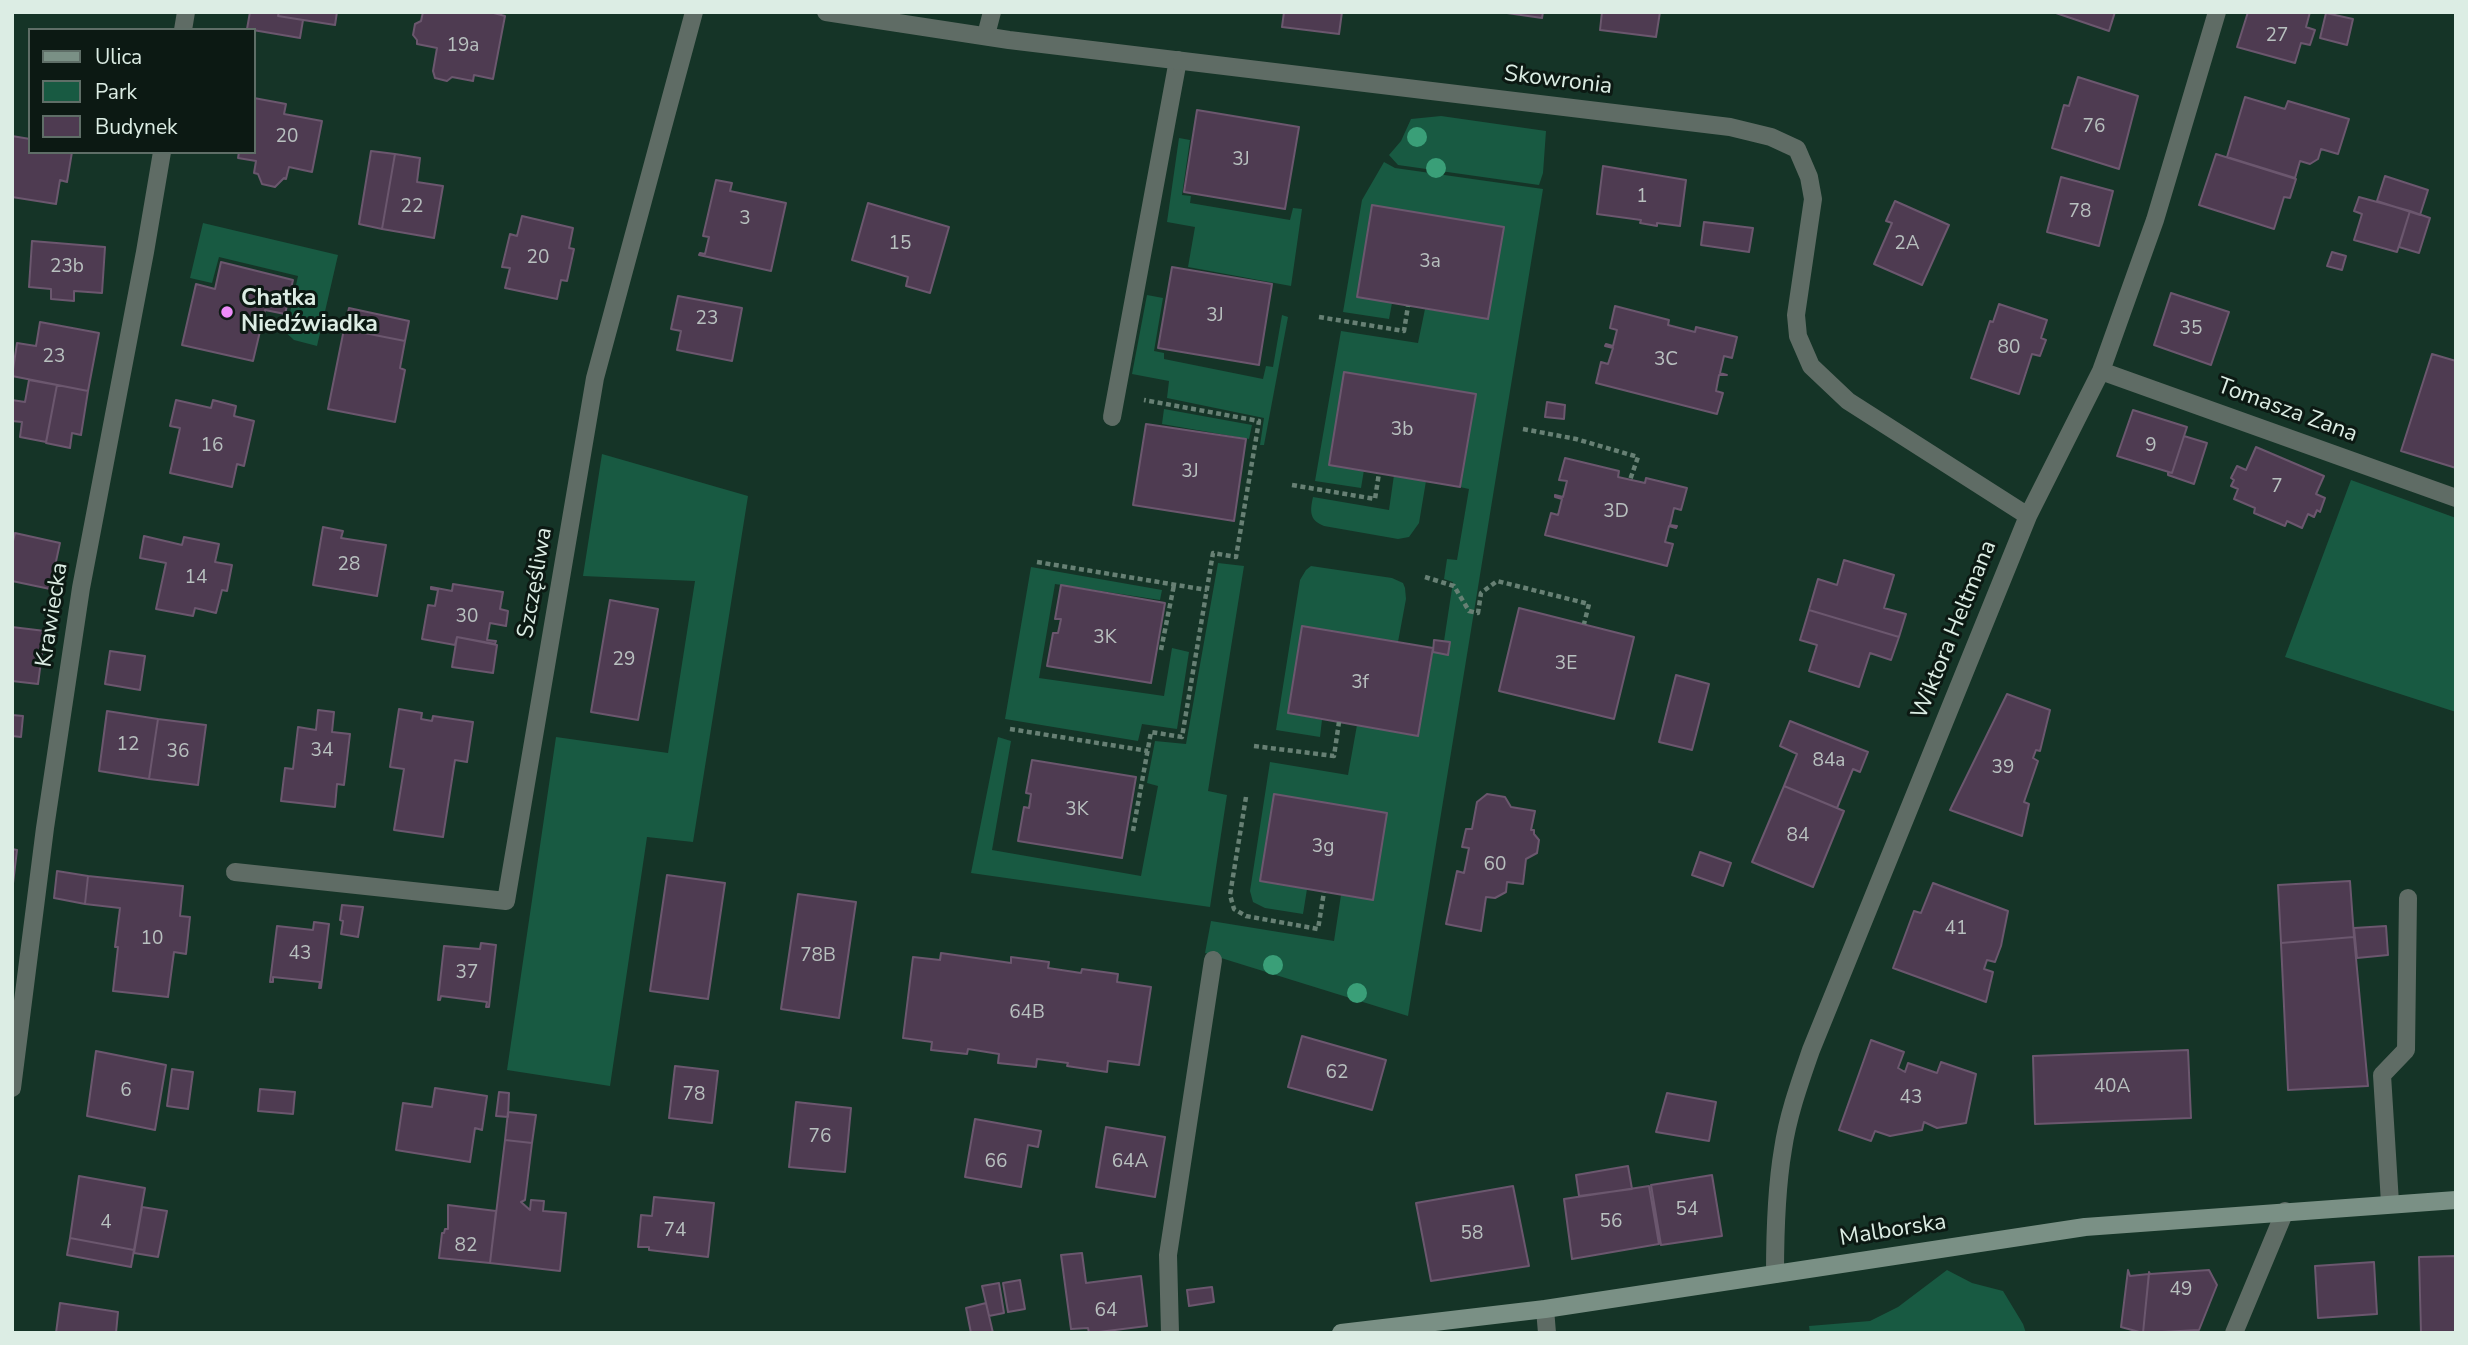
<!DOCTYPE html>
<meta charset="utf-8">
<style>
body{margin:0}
#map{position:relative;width:2468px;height:1345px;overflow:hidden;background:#153427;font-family:"Nunito Sans",sans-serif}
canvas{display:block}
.frame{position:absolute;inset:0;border:14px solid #dcede4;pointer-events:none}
.legend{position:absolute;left:28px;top:28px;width:228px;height:126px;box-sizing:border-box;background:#0c1913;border:2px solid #5f6e67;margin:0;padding:9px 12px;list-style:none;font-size:21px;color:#dcede4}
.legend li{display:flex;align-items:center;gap:14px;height:35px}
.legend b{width:35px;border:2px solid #5f6e67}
</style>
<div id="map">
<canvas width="2468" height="1345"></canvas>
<div class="frame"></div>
<ul class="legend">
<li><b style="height:9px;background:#7a9085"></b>Ulica</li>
<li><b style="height:19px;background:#185a42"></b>Park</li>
<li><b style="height:19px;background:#4e3b51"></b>Budynek</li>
</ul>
</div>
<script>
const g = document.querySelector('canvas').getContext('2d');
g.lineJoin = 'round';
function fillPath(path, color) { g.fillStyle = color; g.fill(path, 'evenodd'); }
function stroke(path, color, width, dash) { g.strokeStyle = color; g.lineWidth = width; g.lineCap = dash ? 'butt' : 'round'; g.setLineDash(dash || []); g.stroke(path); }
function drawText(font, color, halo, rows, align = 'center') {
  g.font = font + ' "Nunito Sans",sans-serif'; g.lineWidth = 6; g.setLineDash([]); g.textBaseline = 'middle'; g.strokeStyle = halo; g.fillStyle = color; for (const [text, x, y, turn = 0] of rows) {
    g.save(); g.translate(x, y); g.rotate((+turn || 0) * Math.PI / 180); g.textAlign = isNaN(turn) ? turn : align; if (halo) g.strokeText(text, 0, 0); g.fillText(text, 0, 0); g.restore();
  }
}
fillPath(new Path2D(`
 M1441 116 1546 131 1543 173 1539 185 1398 165 1389 155 1401 141 1411 119Z
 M1179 138 1190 140 1182 195 1191 196 1190 203 1290 220 1293 208 1302 209 1291 286 1188 267 1195 227 1167 222Z
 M1384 162 1395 168 1543 189 1408 1016 1205 953 1211 921 1334 941 1341 895 1373 900 1387 813 1274 794 1260 881 1307 889 1303 914 1265 908 1253 902 1250 891 1270 762 1348 775 1357 725 1418 735 1433 652 1447 655 1450 642 1444 641 1453 582 1444 579 1447 559 1457 560 1469 489 1460 487 1476 395 1344 373 1329 465 1364 470 1361 488 1315 481 1341 331 1418 343 1425 309 1488 319 1504 228 1373 205 1357 297 1392 303 1389 319 1343 312 1362 200Z
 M203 223 338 255 317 346 294 340 279 326 289 317 298 276 219 257 212 283 190 278Z
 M1147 295 1163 298 1154 351 1164 353V359L1263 379 1266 366 1273 367 1282 315 1288 317 1264 445H1260L1264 418 1167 398 1169 381 1132 374Z
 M1164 409 1252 425 1249 439 1162 424Z
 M602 454 748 496 693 842 647 837 610 1086 507 1070 556 737 668 753 695 581 583 576Z
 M1394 475 1426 481 1419 523 1409 537 1398 539 1324 526C1309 520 1310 511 1313 497L1389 510Z
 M2351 480 2456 518V712L2285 657Z
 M1218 563 1244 566 1208 791 1227 795 1210 907 971 873 998 737 1011 741 992 850 1141 876 1158 786 1147 783 1155 741 1186 744Z
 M1311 566 1392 578 1403 583 1405 588 1406 599 1398 642 1302 626 1288 713 1322 720 1320 737 1276 730 1300 580 1306 570Z
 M1031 567 1162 590 1160 600 1055 584 1039 678 1164 696 1172 648 1189 652 1177 729 1142 724 1138 741 1005 719Z
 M1947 1270 1972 1283 2003 1291 2023 1324 2026 1333H1810L1809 1326 1870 1321 1898 1307Z`), '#185a42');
const building = new Path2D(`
 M250 12H279L278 16 303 20 300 38 247 29Z
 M279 12H337L335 25 278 16Z
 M423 12H490L505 16 493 79 474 75 473 81 452 77 447 81 435 78 433 71 437 48 417 44V40L413 35 415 24 421 21Z
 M1284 12H1342L1339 34 1282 27Z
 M1500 12H1543L1542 18Z
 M1602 12H1660L1656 37 1600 30Z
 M2053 12H2115L2109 31Z
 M2248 12H2310L2306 27 2315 30 2310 45 2301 43 2295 63 2237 47Z
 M2326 13 2353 19 2347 45 2320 38Z
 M2078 77 2138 96 2119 169 2052 148 2064 105 2069 106Z
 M2245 97 2285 109 2288 101 2349 119 2338 154 2321 149 2318 159 2310 164 2300 161 2295 178 2227 157Z
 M254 98 286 104 284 114 322 121 312 172 289 167 286 179 284 178 275 187 262 184 258 174 254 173 256 161 238 158 239 152H254Z
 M1197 110 1299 127 1285 209 1184 192Z
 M12 136 30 139V152H72L67 182 60 180 56 204 12 197Z
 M371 151 395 154 382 229 359 224Z
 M395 154 420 158 417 182 443 186 434 238 382 229Z
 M2216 154 2296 179 2290 198 2284 197 2274 229 2199 205Z
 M1603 166 1686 180 1680 226 1657 223V226L1640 223 1641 220 1597 214Z
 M2385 176 2428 190 2420 215 2377 201Z
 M2061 177 2113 191 2099 246 2047 232Z
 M716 180 732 183 730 191 786 203 771 271 699 255 700 253 705 254 709 237 703 236Z
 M2359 197 2410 211 2397 252 2354 240 2362 214 2354 211Z
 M1895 201 1949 225 1922 285 1874 264 1892 223 1886 221Z
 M868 203 949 227 930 293 906 286 908 277 852 260Z
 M1372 205 1504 227 1488 319 1357 297Z
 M2410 211 2430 218 2419 253 2399 247Z
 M522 216 573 228 569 248 574 249 567 281 561 280 557 299 505 288 510 268 502 267 510 234 517 236Z
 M1704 222 1753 228 1749 252 1701 245Z
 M32 241 105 247 102 293 74 291V301L51 299V289L29 287Z
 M2332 252 2346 256 2342 270 2327 266Z
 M221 262 293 280 285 314 265 310 253 361 182 345 196 284 215 289Z
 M1172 267 1272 284 1259 365 1158 348Z
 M2171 293 2229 312 2211 365 2154 345Z
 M678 296 742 308 732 361 677 350 681 331 671 329Z
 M1999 304 2047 320 2041 338 2046 340 2040 356 2032 354 2019 394 1971 378 1990 321 1993 322Z
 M1615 306 1669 320 1668 325 1695 332 1696 327 1737 337 1732 358 1724 356 1720 373 1727 375H1719L1716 391 1723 393 1717 414 1596 383 1601 362 1608 364 1613 348 1605 346 1606 344 1613 346 1617 330 1610 328Z
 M349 308 409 321 405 341 344 329Z
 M40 322 99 333 88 391 12 376 17 343 36 346Z
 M344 329 405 341 400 368 405 370 395 422 328 409Z
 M2432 354 2456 361V468L2401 451Z
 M1344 372 1476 394 1460 487 1329 465Z
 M29 380 57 385 46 442 20 437 22 422 12 421V400L25 402Z
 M57 385 88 391 81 435 72 433 70 448 46 443Z
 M176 400 211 408 213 400 236 406 234 416 254 421 244 466 237 464 232 487 170 473 180 428 170 426Z
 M1547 402 1565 405 1564 419 1545 417Z
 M2133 410 2187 427 2172 473 2117 456Z
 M1146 424 1246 439 1234 521 1133 505Z
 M2184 436 2207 443 2194 484 2168 475V472L2172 473Z
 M2256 447 2324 476 2316 494 2325 498 2320 512 2317 510 2314 517 2308 514 2302 528 2287 521 2285 526 2254 513 2255 508 2234 499 2238 489 2231 486 2234 480 2231 478 2237 466 2246 470Z
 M1565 458 1619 471 1618 477 1645 483 1646 478 1687 488 1681 510 1674 508 1670 525 1677 526 1676 528 1669 526 1665 542 1673 544 1667 566 1545 535 1551 513 1558 515 1562 499 1555 497V495L1563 497 1567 481 1559 480Z
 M323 527 343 531 341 538 386 545 377 596 313 585Z
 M15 533 60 543 50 589 12 581V545Z
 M144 536 182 545 184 537 219 544 215 562 232 565 227 591 222 590 216 613 195 608 193 616 156 609 166 563 140 558Z
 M1844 560 1894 575 1884 608 1906 614 1899 637 1809 610 1818 579 1837 585Z
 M453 584 503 592 500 609 508 611 506 626 490 623 487 640 496 641 495 644 457 637 455 645 422 639 428 605 435 606 438 590 431 589V587L452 591Z
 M1061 585 1165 603 1151 683 1047 666 1053 633H1058L1061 619H1055Z
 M610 600 658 609 638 720 591 712Z
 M1519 608 1634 637 1614 719 1499 691Z
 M1809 610 1899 637 1891 660 1870 653 1859 687 1809 671 1817 645 1800 640Z
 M1302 626 1433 648 1418 736 1288 713Z
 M12 627 45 631 38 684 12 681Z
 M457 637 497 645 493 673 452 667Z
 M1434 640 1450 642 1448 655 1433 652Z
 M110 651 145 656 140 690 105 684Z
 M1676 675 1709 684 1692 750 1659 742Z
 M2007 694 2050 710 2040 751 2036 750 2033 758 2038 761 2024 802 2029 804 2022 836 1950 810Z
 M399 709 422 713 421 719 432 721 433 716 473 722 467 762 455 760 443 837 394 830 404 769 390 767Z
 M318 710 334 712 332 732 350 734 344 785 337 784 335 807 281 801 285 768 293 769 298 727 316 730Z
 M107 711 158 719 149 779 99 771Z
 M12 715 23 716 21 737 12 736Z
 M158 719 206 725 198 785 149 779Z
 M1790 721 1868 752 1860 772 1853 769 1837 808 1784 786 1797 754 1780 746Z
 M1032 760 1136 777 1122 858 1018 841 1024 807 1029 808 1031 794 1026 793Z
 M1784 786 1844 811 1813 887 1752 862Z
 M1274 794 1387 813 1373 900 1260 881Z
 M1487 794 1505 797 1511 807 1535 811 1531 830H1534V834L1539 840 1537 853 1526 859 1523 884 1507 882 1506 892 1495 898 1486 897 1481 931 1446 924 1457 871 1464 873 1469 848 1462 847 1466 829H1472L1477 802Z
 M12 849 17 850 12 892Z
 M1700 852 1731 863 1723 886 1692 875Z
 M57 871 88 876 85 904 54 898Z
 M667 875 725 883 708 999 650 991Z
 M88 876 183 886 180 916 190 917 186 954 174 952 168 997 113 991 118 947H115L120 908 85 904Z
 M2350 881 2354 937 2281 943 2278 885Z
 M1933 883 2008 911 2001 946 1995 962 1987 960 1984 969 1993 972 1986 1002 1893 968 1914 911 1921 913Z
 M798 894 856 902 839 1018 781 1009Z
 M342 905 363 907 358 937 341 934 343 921 340 920Z
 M314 922 329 924 321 988H319L320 982 273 977V982H270L277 926 313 930Z
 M2386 926 2388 955 2357 958 2354 928Z
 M2354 937 2368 1086 2288 1090 2281 943Z
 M481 943 496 945 489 1007H486L487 1002 441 996 440 1000H438L444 946 480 949Z
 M941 953 1011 963V957L1049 962 1048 968 1081 973 1082 969 1118 974 1117 982 1151 987 1139 1065 1108 1061 1107 1072 1067 1066 1068 1063 1037 1059 1036 1067 998 1063 999 1054 968 1049 967 1054 931 1050 932 1042 903 1038 913 957 940 960Z
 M1302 1036 1386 1060 1372 1110 1288 1087Z
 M1871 1040 1904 1052 1898 1068 1905 1072 1908 1063 1937 1073 1941 1062 1976 1074 1966 1123 1937 1128 1924 1122 1922 1130 1890 1136 1875 1131 1871 1141 1839 1130Z
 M2188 1050 2191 1118 2035 1124 2033 1056Z
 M96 1051 166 1065 155 1130 87 1116Z
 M675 1066 718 1071 712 1123 669 1118Z
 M172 1069 193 1072 188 1109 167 1106Z
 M435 1088 487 1096 482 1130 475 1128 470 1162 396 1150 403 1103 432 1107Z
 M260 1089 295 1092 293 1114 258 1111Z
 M499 1092 509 1093 508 1117 496 1116Z
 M1667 1093 1716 1102 1709 1141 1656 1132Z
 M796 1102 851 1108 845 1172 789 1167Z
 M508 1112 536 1115 532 1143 505 1140Z
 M975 1119 1041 1131 1038 1147 1028 1145 1021 1187 965 1177Z
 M1106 1127 1165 1137 1155 1197 1096 1187Z
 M505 1140 532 1143 525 1200 521 1202 530 1210 531 1200 544 1201 543 1211 566 1213 560 1271 490 1263Z
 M1628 1166 1632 1189 1579 1196 1576 1175Z
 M1712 1175 1722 1236 1661 1245 1651 1185Z
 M79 1176 145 1188 134 1250 70 1238Z
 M1513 1186 1529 1266 1431 1281 1416 1203Z
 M1649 1186 1659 1244 1572 1259 1564 1199Z
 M654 1197 714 1203 708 1257 649 1250V1247H638L641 1215 652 1216Z
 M448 1205 496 1211 490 1263 439 1258 442 1233H444L445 1229H448Z
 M142 1207 167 1211 158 1257 134 1253Z
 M70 1238 134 1250 131 1267 67 1255Z
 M1082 1253 1086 1283 1141 1276 1147 1326 1091 1333H1089L1088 1328 1071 1329 1061 1255Z
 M2456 1256V1333H2421L2419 1257Z
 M2374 1262 2377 1314 2318 1318 2315 1266Z
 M2128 1270 2130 1276 2149 1274 2143 1333 2121 1327Z
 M2209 1270 2217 1285 2199 1330 2143 1333 2149 1272 2150 1274Z
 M1020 1280 1025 1309 1008 1312 1003 1283Z
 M999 1283 1004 1313 989 1316 982 1286Z
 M1212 1287 1214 1302 1189 1306 1187 1290Z
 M60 1303 118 1312 116 1333H56Z
 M986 1303 993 1333H971L966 1308Z`);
fillPath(building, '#4e3b51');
stroke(building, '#6b576e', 2);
stroke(new Path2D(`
 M1319 317 1404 331 1408 306
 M1523 429 1576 439 1638 457 1630 480
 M1292 485 1375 499 1379 473
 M1037 562 1207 590
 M1425 577 1454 586 1469 611 1478 613 1481 593 1497 581 1589 604 1584 624
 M1161 650 1174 585
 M1010 729 1148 751
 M1254 746 1334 756 1339 722
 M1246 797 1230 895 1234 909 1246 916 1318 929 1324 892
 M1133 831 1151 732 1182 737 1213 553 1236 557 1259 421 1144 400`), '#678074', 4.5, [5, 3.5]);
stroke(new Path2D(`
 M1112 417 1178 60
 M2390 1203 2382 1075 2406 1050 2408 898`), '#5f6c65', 18);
stroke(new Path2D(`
 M826 12 1009 40 1730 127 1771 137 1797 149 1809 177 1813 199 1796 315 1798 336 1811 366 1848 401 2028 516
 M183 30 186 12
 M986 35 992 12
 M2101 371 2456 498
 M235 872 506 901 595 378 694 12
 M12 1088 45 828 81 588 145 252 162 152
 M1775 1274C1775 1232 1776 1190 1783 1149 1788 1115 1800 1082 1811 1050L2028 516 2101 371 2155 220 2217 12
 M1545 1309 1547 1333
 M1170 1333 1168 1255 1213 960
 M2234 1333 2285 1211`), '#5f6c65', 18);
stroke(new Path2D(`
 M1341 1333 1545 1309 2085 1227 2456 1200`), '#7a9085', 18);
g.fillStyle = '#3a9f78';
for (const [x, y] of [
 [1417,137],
 [1436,168],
 [1273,965],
 [1357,993]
]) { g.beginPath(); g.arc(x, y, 10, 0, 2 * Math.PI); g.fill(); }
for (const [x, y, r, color] of [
 [227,312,7,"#ed8cf9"]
]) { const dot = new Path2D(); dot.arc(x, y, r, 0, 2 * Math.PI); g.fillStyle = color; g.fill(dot); stroke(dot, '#0c1913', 2.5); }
drawText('19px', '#b8c0bf', null, [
 ["27",2277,36],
 ["19a",463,46],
 ["76",2094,127],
 ["20",287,137],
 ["3J",1241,160],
 ["1",1642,197],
 ["22",412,207],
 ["78",2080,212],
 ["3",745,219],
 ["15",900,244],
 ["2A",1907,244],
 ["20",538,258],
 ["3a",1430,262],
 ["23b",67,267],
 ["3J",1215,316],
 ["23",707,319],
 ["35",2191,329],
 ["80",2009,348],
 ["23",54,357],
 ["3C",1666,360],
 ["3b",1402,430],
 ["16",212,446],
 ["9",2151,446],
 ["3J",1190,472],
 ["7",2277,487],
 ["3D",1616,512],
 ["28",349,565],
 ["14",196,578],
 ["30",467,617],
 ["3K",1105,638],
 ["29",624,660],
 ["3E",1566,664],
 ["3f",1360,683],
 ["12",128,745],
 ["34",322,751],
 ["36",178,752],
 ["84a",1829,761],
 ["39",2003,768],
 ["3K",1077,810],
 ["84",1798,836],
 ["3g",1323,847],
 ["60",1495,865],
 ["41",1956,929],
 ["10",152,939],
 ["43",300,954],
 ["78B",818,956],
 ["37",467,973],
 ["64B",1027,1013],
 ["62",1337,1073],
 ["40A",2112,1087],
 ["6",126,1091],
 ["78",694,1095],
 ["43",1911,1098],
 ["76",820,1137],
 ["66",996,1162],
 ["64A",1130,1162],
 ["54",1687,1210],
 ["56",1611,1222],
 ["4",106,1223],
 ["74",675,1231],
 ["58",1472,1234],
 ["82",466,1246],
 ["49",2181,1290],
 ["64",1106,1311]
]);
drawText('23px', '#dcede4', '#0c1913', [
 ["Skowronia",1558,81,7],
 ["Tomasza Zana",2287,411,20],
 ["Szczęśliwa",536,583,-80],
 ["Krawiecka",53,615,-81],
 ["Wiktora Heltmana",1955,630,-68],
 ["Malborska",1893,1231,-9]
]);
drawText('bold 23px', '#dcede4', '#0c1913', [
 ["Chatka",241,299],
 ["Niedźwiadka",241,325]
], 'left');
</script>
